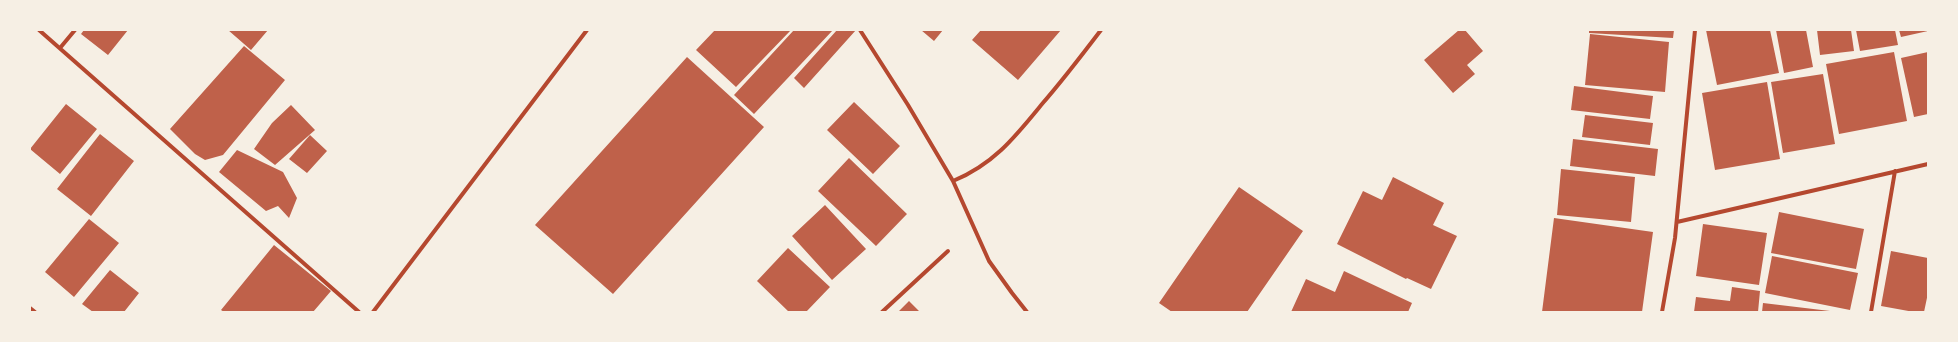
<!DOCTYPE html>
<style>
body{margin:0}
#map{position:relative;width:1958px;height:342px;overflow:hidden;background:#f6efe4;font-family:"Archivo Narrow",sans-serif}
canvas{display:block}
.frame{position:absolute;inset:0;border:31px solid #f6efe4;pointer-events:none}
</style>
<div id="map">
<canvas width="1958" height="342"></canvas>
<div class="frame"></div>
</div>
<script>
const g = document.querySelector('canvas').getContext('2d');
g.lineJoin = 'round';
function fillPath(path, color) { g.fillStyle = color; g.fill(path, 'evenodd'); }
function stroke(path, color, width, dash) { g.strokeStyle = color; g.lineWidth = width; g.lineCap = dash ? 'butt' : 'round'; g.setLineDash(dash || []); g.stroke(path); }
fillPath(new Path2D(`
 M84 30H128L108 55 81 34Z
 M228 30H268L251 50Z
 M715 30H791L736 87 696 50Z
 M794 30H833L754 114 734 95Z
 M837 30H856L804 88 794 78Z
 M921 30H943L934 41Z
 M981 30H1061L1018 80 972 40Z
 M1459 30H1465L1483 51 1467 65 1475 74 1453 93 1424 60Z
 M1589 30H1674L1673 38 1589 33Z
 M1706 30H1770L1779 73 1717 85Z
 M1776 30H1806L1813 67 1784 73Z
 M1817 30H1851L1854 51 1820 55Z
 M1856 30H1895L1898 45 1860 51Z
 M1899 30H1928V31L1901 37Z
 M1590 34 1669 42 1665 92 1585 85Z
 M244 46 285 80 223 155 205 160 195 154 170 129Z
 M1894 52 1907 121 1839 134 1826 64Z
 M1928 52V114L1914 117 1901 58Z
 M687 57 764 127 613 294 535 225Z
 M1823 74 1835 144 1783 153 1771 82Z
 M1767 82 1780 159 1715 170 1702 93Z
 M1574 86 1653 96 1650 119 1571 110Z
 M854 102 900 146 873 174 827 130Z
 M66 104 97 129 60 174 30 149Z
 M291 105 315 130 275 165 254 149 272 123Z
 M1585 115 1653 123 1650 145 1582 137Z
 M100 134 134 161 91 216 57 189Z
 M310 135 327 151 307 173 289 159Z
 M1573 139 1658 149 1655 176 1570 166Z
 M237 150 283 172 297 198 289 218 278 206 266 211 219 172Z
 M849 158 907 214 876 246 818 191Z
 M1561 169 1635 177 1631 222 1557 215Z
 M1393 177 1444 203 1433 225 1457 236 1431 289 1407 278 1406 279 1337 244 1363 191 1382 200Z
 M1239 187 1303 231 1247 312H1172L1159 303Z
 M825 205 866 249 832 280 792 236Z
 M1779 212 1864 229 1856 269 1771 253Z
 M1554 218 1653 232 1642 312H1542Z
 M89 219 119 243 74 297 45 272Z
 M1703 224 1767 233 1759 285 1696 276Z
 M274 245 331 291 313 312H224L221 310Z
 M788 248 830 287 806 312H789L757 281Z
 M1891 251 1928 258V293L1924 312H1914L1881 306Z
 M1772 256 1858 273 1850 310 1765 293Z
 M110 270 139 293 124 312H93L82 304Z
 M1344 271 1412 303 1408 312H1291L1306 279 1335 292Z
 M1732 287 1760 291 1758 312H1694L1696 297 1730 301Z
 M909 301 920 312H898Z
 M1763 303 1830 311 1829 312H1762Z`), '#bf614a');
stroke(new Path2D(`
 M39 30 359 312
 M860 30 908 105 953 181 989 261 1012 293 1027 312
 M60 48 75 30
 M953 181C994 164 1015 137 1042 104 1063 80 1082 55 1101 30
 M1677 222 1928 164
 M30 308 35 312
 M373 312 587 30
 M882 312 948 251
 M1662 312 1675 238 1695 30
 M1871 312 1895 171`), '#b5482f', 4);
</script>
